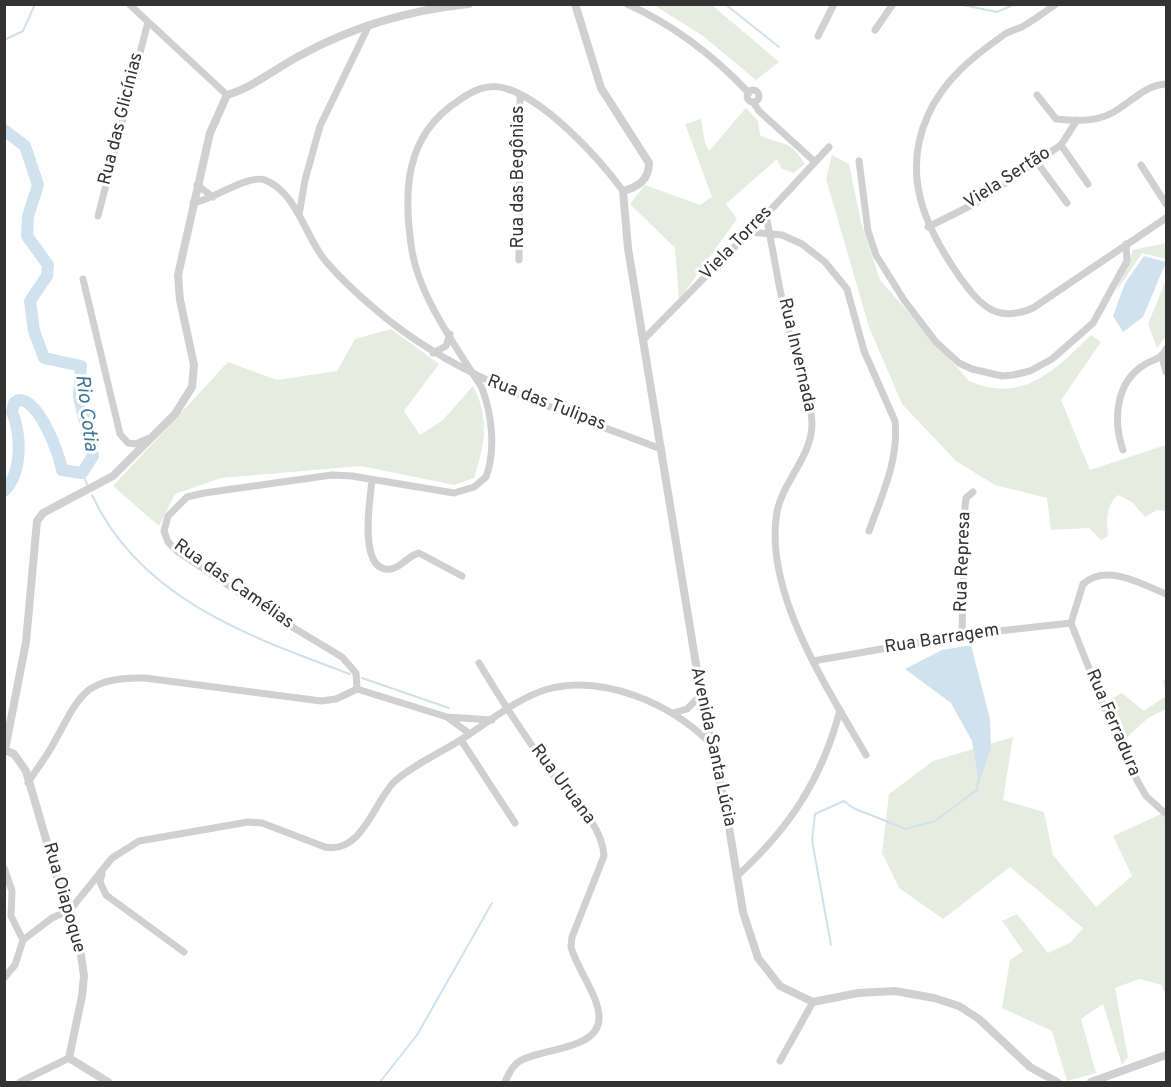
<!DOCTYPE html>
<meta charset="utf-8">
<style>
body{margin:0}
#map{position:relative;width:1171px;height:1087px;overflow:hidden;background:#fff;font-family:Overpass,sans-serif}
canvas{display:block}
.frame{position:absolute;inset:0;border:6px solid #333;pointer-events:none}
</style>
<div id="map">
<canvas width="1171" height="1087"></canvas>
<div class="frame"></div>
</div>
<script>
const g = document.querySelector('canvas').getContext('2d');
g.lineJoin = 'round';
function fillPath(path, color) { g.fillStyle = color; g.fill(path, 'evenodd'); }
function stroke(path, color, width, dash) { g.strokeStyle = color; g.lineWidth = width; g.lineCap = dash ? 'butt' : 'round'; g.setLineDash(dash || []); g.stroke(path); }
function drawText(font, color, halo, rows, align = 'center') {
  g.font = font + ' Overpass,sans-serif'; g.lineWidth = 6; g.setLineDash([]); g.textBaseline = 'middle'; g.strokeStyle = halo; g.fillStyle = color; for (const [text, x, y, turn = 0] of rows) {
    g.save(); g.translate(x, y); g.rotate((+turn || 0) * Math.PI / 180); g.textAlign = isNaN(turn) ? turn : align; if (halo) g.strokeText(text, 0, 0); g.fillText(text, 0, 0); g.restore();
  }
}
fillPath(new Path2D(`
 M654 5H712L779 62 756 80 703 36Z
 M746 108 758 121 760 135C783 147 788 137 805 164L793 173 781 168 777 159 726 204 737 219 679 300 675 248 630 204 645 185 700 205 712 197 685 124 701 119 705 143 709 151Z
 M832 155 849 164 861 222 880 280 969 381C1023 404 1054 371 1091 335L1101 342 1061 400 1090 470 1166 445V511L1157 510 1145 517 1132 502 1118 495C1105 507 1107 520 1108 536L1101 540 1089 528 1051 530 1047 498 995 485 956 461 902 404 869 327 826 179Z
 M1166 243V259L1142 253 1116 292 1133 250Z
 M1166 280V336L1157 348 1148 324Z
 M391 329 439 364 404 411 420 435 443 420 473 386C490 418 485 444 474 478L454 485 361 466 221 478 175 494 159 526 113 486 228 362 277 380 337 371 355 339Z
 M1166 679V709L1148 718 1126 738 1109 700 1122 693 1144 711 1166 696 1163 681Z
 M1013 737 1003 800 1044 812 1053 855 1096 907 1132 876 1113 836 1161 814 1166 819V997L1162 985 1139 979 1115 988 1128 1057 1122 1065 1103 1004 1081 1019 1096 1073 1067 1081 1052 1031 1002 1008 1010 960 1023 951 1002 921 1017 914 1048 953 1071 942 1083 928 1010 867 943 919 899 888 882 853 889 794 933 761Z`), '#e6ecdf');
fillPath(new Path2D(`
 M1144 256 1166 262 1143 317 1123 332 1113 316 1125 283Z
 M971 645 990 719 991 748 979 783 972 741 951 703 905 669 942 650Z`), '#cfe2ee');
stroke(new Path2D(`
 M725 4 779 47
 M963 5 997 12 1015 4
 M4 40 23 31 35 4
 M82 473 87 484
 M92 495C140 599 250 637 350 674
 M362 678 449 708
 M831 945 812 840 815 814 844 801 853 808 906 829 935 821 977 790 979 777
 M380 1082 417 1035 492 903`), '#cfe2ee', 2);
stroke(new Path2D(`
 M4 130 25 146 38 185 28 216 27 236 48 265 47 276 30 301 34 331 44 358 81 366 79 397 93 456 82 473 62 470C59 453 39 399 19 400L14 403 12 412C21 433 23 473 4 491`), '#cfe2ee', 12);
stroke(new Path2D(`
 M129 4 227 95
 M627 4C674 25 714 56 749 93
 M1056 4C1045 12 1034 20 1022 27 1017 29 1010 31 1005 34 974 56 944 79 928 115 901 175 925 227 959 276 980 305 996 324 1033 308L1166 218
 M875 30 893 4
 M818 36 834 4
 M747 96a6 6 0 1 1 12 0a6 6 0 1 1-12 0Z
 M1037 95 1056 119C1075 121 1095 122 1112 113 1131 103 1144 85 1166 84
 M753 102 759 111 815 162
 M1061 145 1088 184
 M859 161 868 231 876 255 904 300 936 342 959 363 972 369 1002 376 1013 375 1030 371 1052 359 1093 323 1127 261 1126 244
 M1036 161 1067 203
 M1141 165 1166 204
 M197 185 213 197
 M193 203C212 200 248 174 265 180 296 192 305 235 324 259 342 281 365 301 387 319 467 383 566 412 661 449
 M299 215 305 180 320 126 369 25
 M766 215C774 255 780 296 790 336 796 357 812 404 812 424 812 456 783 481 777 512 763 592 828 689 866 755
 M98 216 148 22
 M928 227 976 203 1061 145 1077 120
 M750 232 782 235 802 244 825 262 847 289 864 351 895 421C899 460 882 495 869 531
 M519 260 520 94
 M83 279 120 434 128 443 136 444 147 439
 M643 340 766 215 829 147
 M433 353 446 346 450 334
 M1162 357 1166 372
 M1123 450C1113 421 1115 383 1144 365 1153 359 1161 360 1166 349
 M372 481C370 498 359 564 385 569 398 572 408 555 419 553L462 576
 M1071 623 1117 739 1138 782 1146 796 1166 814
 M1071 623 1083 584C1107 563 1141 584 1166 594
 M962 635 965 506 966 498 973 492
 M813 661 962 635 1071 623
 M479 663C500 698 522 732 545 764 564 792 602 820 604 856L572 937 571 947C577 969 598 995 599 1016 601 1052 537 1047 517 1063 511 1068 508 1075 505 1082
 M357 689 356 673 342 657 279 619 177 551 168 542 164 531 168 516 187 497 204 493 332 475 352 476 454 493 474 487 486 477C496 450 492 415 482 388 457 348 420 298 412 251 403 193 404 136 458 101 472 91 487 83 504 88 544 98 599 158 623 191
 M357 689 447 717 470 734
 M673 713 687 709 701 695
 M447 717 492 720
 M461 740 515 823
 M28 783C35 771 44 760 51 748 79 699 81 676 145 678L321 701 336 699 357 689
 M4 868 12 891 11 916 23 940
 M102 874 100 882 106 895 184 952
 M737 876C789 829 822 779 840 710
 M4 978 15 965 23 940 52 918 70 910 112 858 139 841 248 822 262 823 325 847C361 854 373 805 393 783 409 767 442 752 462 739 489 722 517 698 548 689 604 674 671 704 710 743
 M780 1061 813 1002
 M20 1082 69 1058`), '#d0d0d0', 7);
stroke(new Path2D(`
 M575 4 601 88 649 163C649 180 638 187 623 191L628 248 701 695 727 815 743 912 758 958 780 986 813 1002 858 993 895 991 934 998 959 1006 979 1019 1030 1067 1057 1082
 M108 1082 69 1058 82 996 84 976 81 955 70 910 60 887 26 771 14 754 5 750 26 642 37 521 43 513 113 476 175 414 192 387 194 365 180 300 178 275 210 133 227 95C254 87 276 68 301 55 352 27 410 10 469 4
 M1091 1082 1166 1055`), '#d0d0d0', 8);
drawText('18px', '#333', '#fff', [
 ["Rua das Glicínias",122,119,-76],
 ["Rua das Begônias",519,177,-90],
 ["Viela Sertão",1008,179,-33],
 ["Viela Torres",737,244,-46],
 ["Rua Invernada",796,355,77],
 ["Rua das Tulipas",546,404,21],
 ["Rua Represa",964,562,-88],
 ["Rua das Camélias",233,585,35],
 ["Rua Barragem",942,640,-9],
 ["Rua Ferradura",1112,723,67],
 ["Avenida Santa Lúcia",712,747,78],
 ["Rua Uruana",562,785,53],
 ["Rua Oiapoque",63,898,74]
]);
drawText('italic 20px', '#3f7597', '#fff', [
 ["Rio Cotia",85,413,83]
]);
</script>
